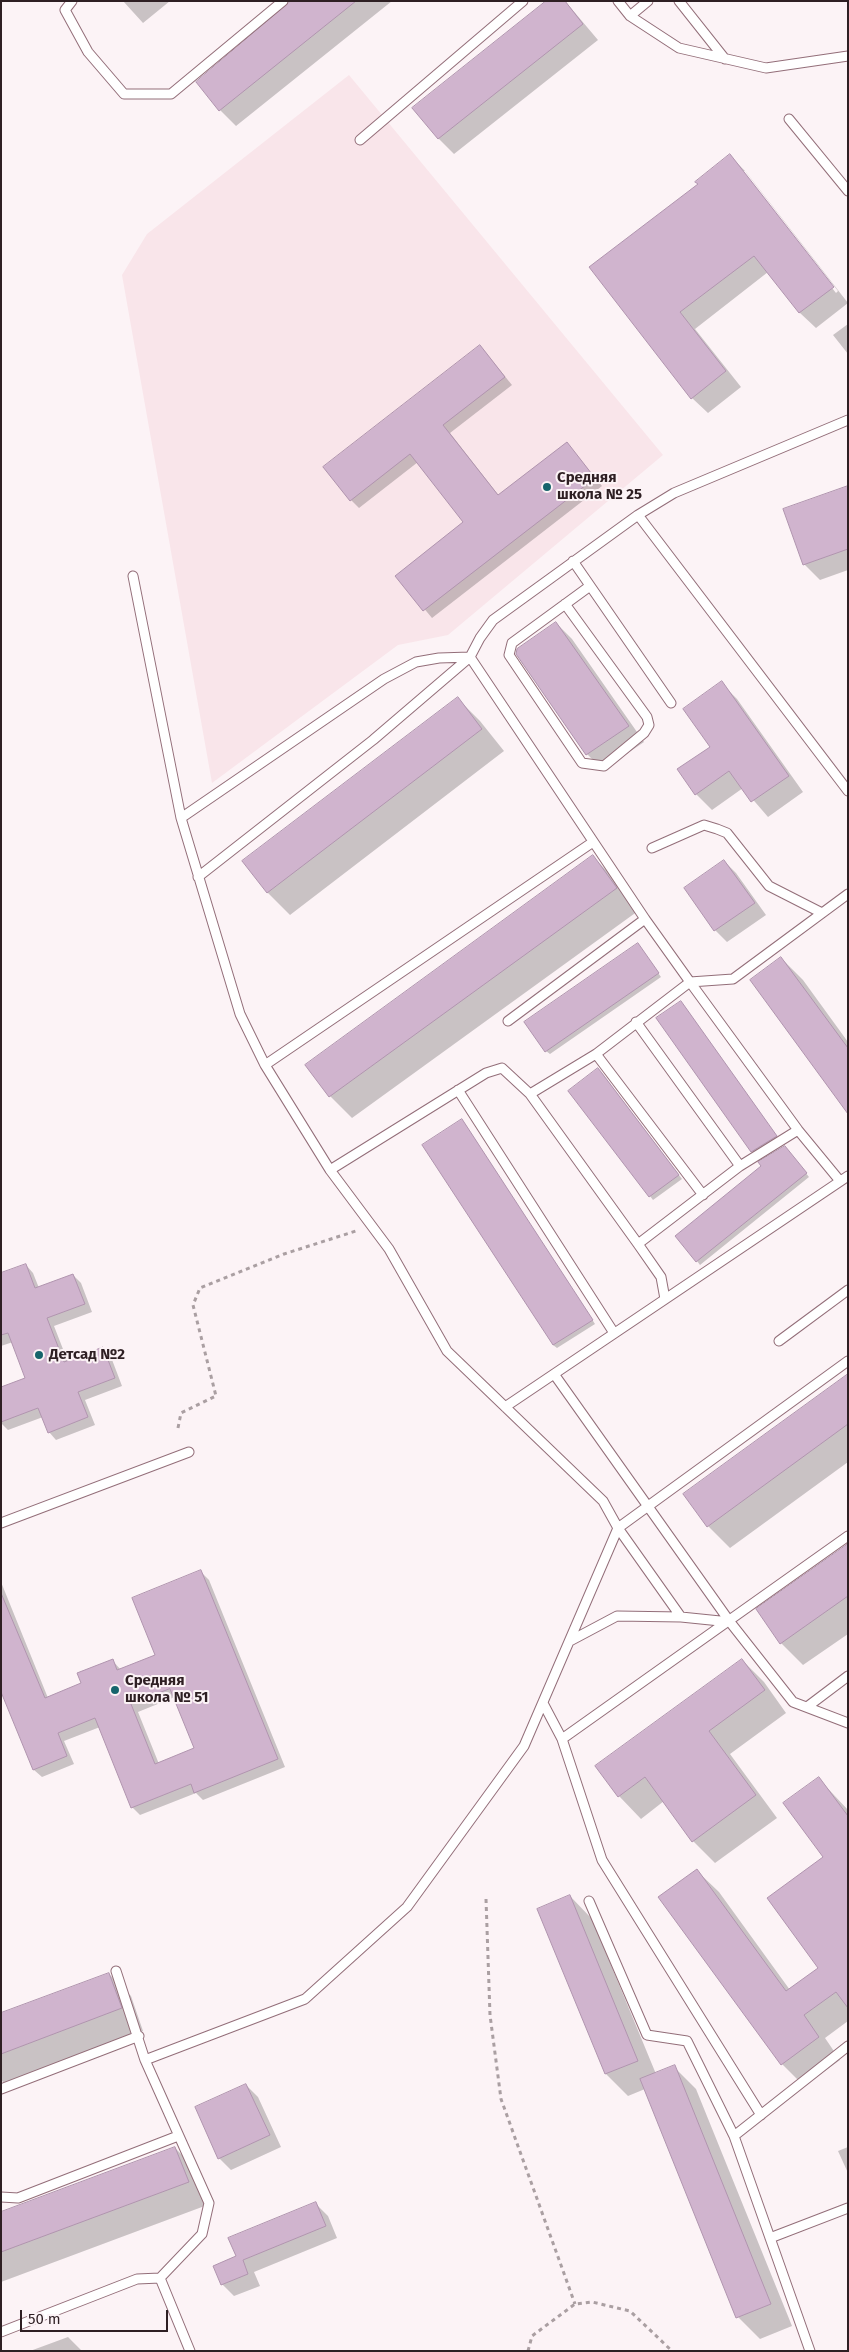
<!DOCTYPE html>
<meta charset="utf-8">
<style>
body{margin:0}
#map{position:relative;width:849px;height:2352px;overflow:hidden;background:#fcf3f6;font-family:"Fira Sans",sans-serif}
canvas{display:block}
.frame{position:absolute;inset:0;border:2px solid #2e1f23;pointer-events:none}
.scale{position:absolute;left:20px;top:2310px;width:148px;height:22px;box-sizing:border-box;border:2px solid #2e1f23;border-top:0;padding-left:6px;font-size:15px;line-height:18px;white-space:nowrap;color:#2e1f23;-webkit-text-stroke:4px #fcf3f6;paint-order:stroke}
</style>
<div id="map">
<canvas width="849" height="2352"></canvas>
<div class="frame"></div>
<div class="scale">50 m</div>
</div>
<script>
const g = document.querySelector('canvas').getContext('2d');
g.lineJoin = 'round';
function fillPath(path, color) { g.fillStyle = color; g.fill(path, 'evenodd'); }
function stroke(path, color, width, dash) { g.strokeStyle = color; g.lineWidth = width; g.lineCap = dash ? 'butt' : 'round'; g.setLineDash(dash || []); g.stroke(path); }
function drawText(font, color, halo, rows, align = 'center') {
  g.font = font + ' "Fira Sans",sans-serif'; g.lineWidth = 4; g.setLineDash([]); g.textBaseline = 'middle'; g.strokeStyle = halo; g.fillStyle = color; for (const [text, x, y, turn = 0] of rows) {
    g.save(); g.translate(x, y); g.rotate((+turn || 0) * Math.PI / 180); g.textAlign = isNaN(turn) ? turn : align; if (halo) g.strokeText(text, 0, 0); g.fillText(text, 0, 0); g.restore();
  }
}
fillPath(new Path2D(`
 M349 75 663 455 448 635 398 645 212 783 122 275 147 234Z`), '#f9e5ea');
fillPath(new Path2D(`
 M123 1H170L143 23Z
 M293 1H392L236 126 220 110Z
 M548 1H565L598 40 454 154 438 138Z
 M730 156 746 172 848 303 816 328 800 313 768 272 695 329 741 387 708 413 692 398 591 268 699 185ZM742 171H745L838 291 836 293Z
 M848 324V354L833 335Z
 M480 346 512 385 450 433 499 496 567 444 602 486 432 618 397 576 465 523 418 462 359 508 351 500Z
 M848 487V570L820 580 804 564Z
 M556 623 572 639 644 742 603 770 587 754 517 654Z
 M721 683 737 699 803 792 768 817 743 788 712 810 696 794 679 770 711 747Z
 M458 699 480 721 504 751 290 915 268 893 244 862Z
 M593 857 615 879 638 911 352 1118 330 1096 307 1065Z
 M724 861 736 873 766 915 727 942 715 930 685 888Z
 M641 949 661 977 550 1054 546 1051Z
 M781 958 803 980 848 1042V1112Z
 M684 1006 779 1140 755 1155 752 1151Z
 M602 1073 682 1179 653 1200 570 1091Z
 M465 1124 595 1324 557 1348 553 1345Z
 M788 1151 809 1177 700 1265 697 1261Z
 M26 1265 33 1273 39 1288 73 1275 81 1283 92 1312 54 1326 68 1362 103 1349 111 1357 122 1386 85 1400 95 1425 56 1440 49 1432 43 1417 8 1430 1 1423V1388L27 1378 13 1342 1 1346V1274Z
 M848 1376V1462L730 1548 708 1526Z
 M848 1545V1634L803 1665 781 1643Z
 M201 1572 209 1580 285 1767 203 1800 196 1793 140 1815 132 1807 100 1727 64 1741 74 1764 42 1777 34 1770 1 1689V1582L48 1698 83 1684 112 1660 121 1670 156 1656ZM175 1697 196 1749 159 1764 138 1712Z
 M742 1660 764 1682 786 1713 730 1754 777 1818 715 1863 693 1841 664 1801 641 1819 619 1796Z
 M819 1779 848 1810V2021L825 2038 840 2060 804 2086 782 2064 696 1870 719 1892 790 1990 820 1969 825 1857Z
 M570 1896 592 1919 656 2074 674 2067 696 2089 792 2326 760 2339 738 2317 645 2089 628 2096 606 2074Z
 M109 1974 131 1996 143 2031 4 2083 1 2080V2015Z
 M246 2085 258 2097 281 2147 231 2170 219 2158Z
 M848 2147V2173L838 2151Z
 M175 2148 197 2170 210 2204 1 2282V2213Z
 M316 2204 328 2216 337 2238 254 2272 260 2286 234 2296 222 2284 238 2257Z
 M68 2337 82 2351H30Z`), '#0003');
const building = new Path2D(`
 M291 1H356L219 111 196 82Z
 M546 1H565L583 24 438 139 412 108Z
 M730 154 834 287 799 313 754 256 680 312 726 371 691 399 589 267 698 184 695 182Z
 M480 345 505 377 443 425 498 495 567 442 595 478 423 611 395 576 463 522 410 454 350 501 323 467Z
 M848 486V549L803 565 783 509Z
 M556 622 629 726 586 755 516 654 517 649Z
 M722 681 789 776 751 802 729 771 695 795 677 769 710 747 683 709Z
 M458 697 482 729 267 893 242 861Z
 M593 855 617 888 329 1097 305 1065Z
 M724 860 755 903 714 931 684 888Z
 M638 943 659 973 545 1052 524 1022Z
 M781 957 848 1048V1114L750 980Z
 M681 1001 777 1136 751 1152 656 1018Z
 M598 1068 679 1175 649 1197 568 1091Z
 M462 1119 593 1320 553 1345 422 1145Z
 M785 1146 807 1173 696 1262 675 1236 761 1166 758 1162Z
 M26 1264 35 1288 73 1274 85 1304 47 1318 64 1362 103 1347 115 1378 78 1392 88 1417 48 1433 38 1408 1 1422V1387L25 1378 8 1333 1 1335V1273Z
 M848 1374V1424L707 1527 683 1494Z
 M848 1544V1596L780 1644 756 1609Z
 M201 1570 278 1759 194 1793 191 1784 131 1808 95 1718 58 1733 67 1756 33 1770 1 1692V1593L45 1698 81 1683 77 1673 113 1659 117 1670 155 1655 132 1598ZM170 1689 194 1748 155 1764 131 1704Z
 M742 1659 765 1690 709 1731 756 1795 692 1842 645 1777 618 1797 595 1766Z
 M819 1777 848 1816V2008L836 1992 804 2015 819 2037 781 2065 658 1897 697 1869 786 1991 818 1968 767 1898 823 1857 783 1803Z
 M570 1895 638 2061 605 2074 537 1909Z
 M109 1973 122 2008 1 2054V2013Z
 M675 2065 771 2304 736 2318 640 2079Z
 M246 2084 270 2135 218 2159 195 2107Z
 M175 2147 189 2182 1 2252V2212Z
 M316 2202 326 2226 243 2260 248 2274 221 2285 213 2266 236 2256 228 2238Z`);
fillPath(building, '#d0b4ce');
stroke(building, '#b094ae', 1);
const lane = new Path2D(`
 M72 1 65 10 88 52 124 94H171L283 1
 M618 1 630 16 679 48 766 68 848 56
 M679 1 725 59
 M630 16 648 1
 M789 119 848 191
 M360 140 523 1
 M848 420 674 493 638 515 493 620 480 638 470 657 645 919 690 982 733 979 848 894
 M638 515 848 791
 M573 561 671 703
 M133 576 181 818
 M565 604 647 717 649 725 644 733 604 766 582 763 509 655 512 643 590 586
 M470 657 439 658 416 662 384 679 181 818 240 1014 265 1065 330 1170 389 1249 447 1351 603 1501 618 1528 681 1617 730 1622 793 1702 848 1723
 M652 848 704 825 717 829 727 833 769 886 822 913
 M198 877 373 740 470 657
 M508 1021 645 919
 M636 1022 740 1166 638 1244
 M596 1054 703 1195
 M265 1065 593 842
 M458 1090 614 1333
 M530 1094 596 1054 690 982 798 1130 840 1181
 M740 1166 798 1130
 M330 1170 486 1073 502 1068 530 1094 638 1244 661 1277 665 1299
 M779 1341 848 1290
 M554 1374 730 1622
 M505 1407 848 1176
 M1 1523 189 1452
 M570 1641 617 1616 681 1617
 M543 1703 562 1739 602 1860 761 2115
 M807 1707 848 1676
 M562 1739 848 1536
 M589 1901 647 2035 687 2041 734 2136 810 2351
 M116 1971 145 2060 209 2203 202 2234 160 2278
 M145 2060 305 1999 407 1907 524 1746 618 1528 848 1361
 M1 2089 139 2036
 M734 2136 848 2046
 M1 2197 18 2198 178 2136
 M770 2238 848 2208
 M1 2332 137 2279 160 2278 190 2351`);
stroke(lane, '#936e79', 11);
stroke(new Path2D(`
 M178 1428 181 1413 216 1396 193 1305 200 1288 284 1254 359 1230
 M486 1899 490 2015 501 2099 575 2304
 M528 2351 532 2336 575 2304 592 2302 630 2311 672 2351`), '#aa9fa2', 3, [4, 4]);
stroke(lane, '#fff', 9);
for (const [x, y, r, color] of [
 [547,487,5,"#16646c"],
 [39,1355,5,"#16646c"],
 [115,1690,5,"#16646c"]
]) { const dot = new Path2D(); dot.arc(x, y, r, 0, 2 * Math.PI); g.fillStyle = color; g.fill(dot); stroke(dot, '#fcf3f6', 2); }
drawText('bold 15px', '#2e1f23', '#fcf3f6', [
 ["Средняя",557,478],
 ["школа № 25",557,495],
 ["Детсад №2",49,1355],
 ["Средняя",125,1681],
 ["школа № 51",125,1698]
], 'left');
</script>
